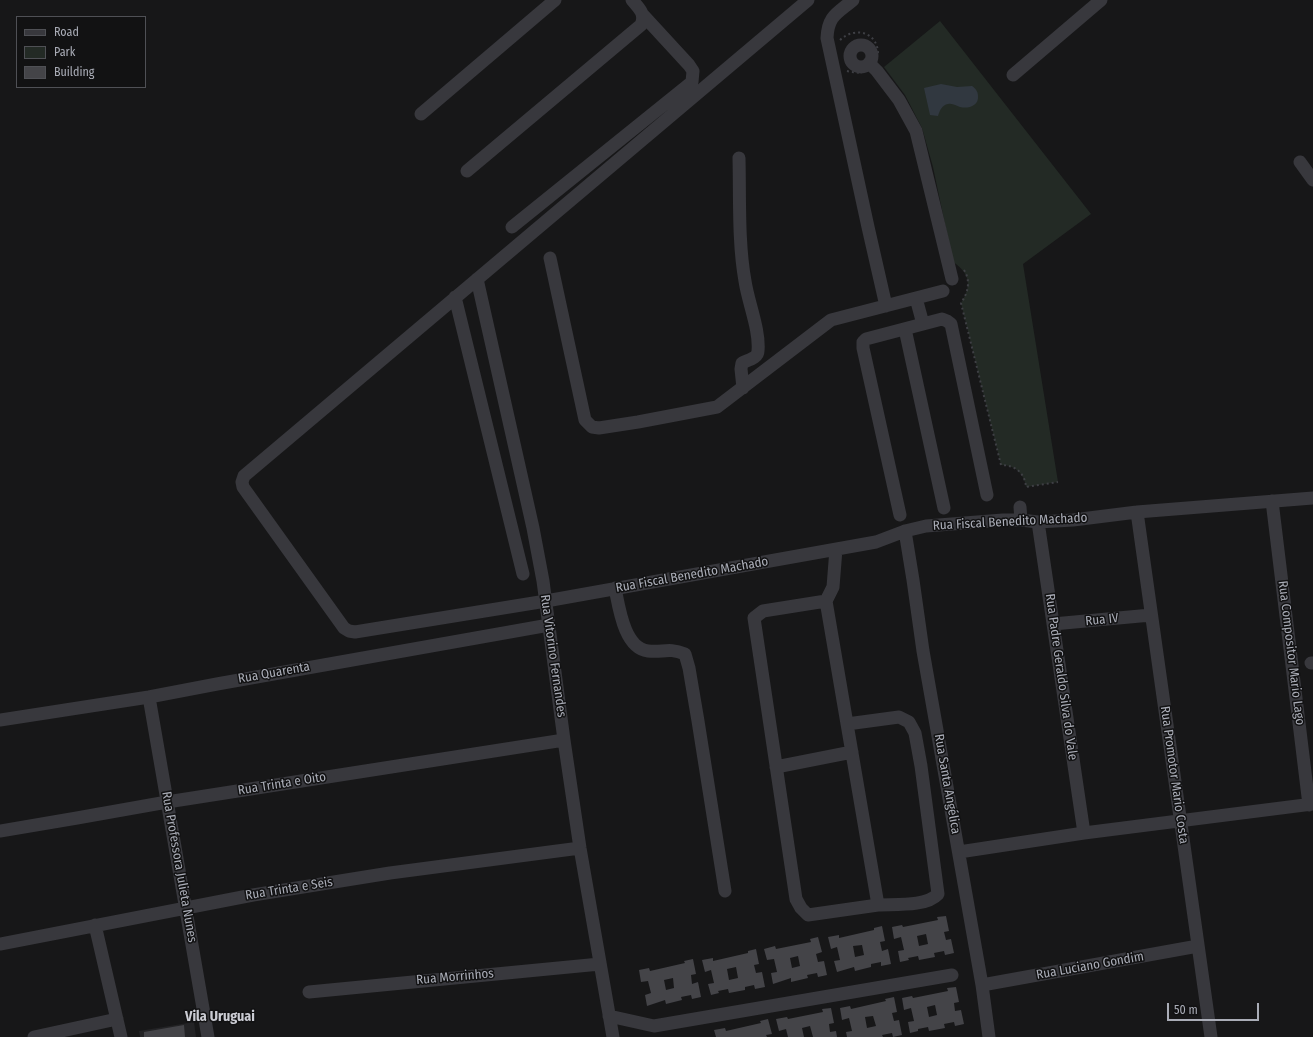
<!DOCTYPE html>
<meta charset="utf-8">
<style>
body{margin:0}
#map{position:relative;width:1313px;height:1037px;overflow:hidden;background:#171718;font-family:"Fira Sans Condensed",sans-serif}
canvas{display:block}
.legend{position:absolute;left:16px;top:16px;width:130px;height:72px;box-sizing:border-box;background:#121213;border:1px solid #4f5055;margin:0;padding:5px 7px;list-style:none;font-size:12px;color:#aaadb7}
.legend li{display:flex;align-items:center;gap:8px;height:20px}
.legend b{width:20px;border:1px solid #4f5055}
.scale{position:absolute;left:1167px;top:1003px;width:92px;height:18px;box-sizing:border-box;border:2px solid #aaadb7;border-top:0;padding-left:5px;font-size:12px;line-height:14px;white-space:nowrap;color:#aaadb7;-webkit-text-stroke:3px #121213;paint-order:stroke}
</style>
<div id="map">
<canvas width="1313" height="1037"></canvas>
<ul class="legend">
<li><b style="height:5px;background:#38383d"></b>Road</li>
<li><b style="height:11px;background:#232a25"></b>Park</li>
<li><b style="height:11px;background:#444448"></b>Building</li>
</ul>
<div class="scale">50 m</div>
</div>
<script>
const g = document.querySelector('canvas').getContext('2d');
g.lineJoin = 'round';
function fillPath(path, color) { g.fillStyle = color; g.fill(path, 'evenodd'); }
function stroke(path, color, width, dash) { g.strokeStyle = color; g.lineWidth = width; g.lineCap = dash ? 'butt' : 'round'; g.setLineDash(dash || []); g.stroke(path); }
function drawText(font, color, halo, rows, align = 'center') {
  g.font = font + ' "Fira Sans Condensed",sans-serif'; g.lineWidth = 3; g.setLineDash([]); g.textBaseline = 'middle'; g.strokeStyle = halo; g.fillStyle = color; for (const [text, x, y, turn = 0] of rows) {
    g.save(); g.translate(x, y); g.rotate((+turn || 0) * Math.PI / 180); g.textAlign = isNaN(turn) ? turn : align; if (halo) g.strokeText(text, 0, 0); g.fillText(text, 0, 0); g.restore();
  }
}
fillPath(new Path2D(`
 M194 1022 196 1037H140L139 1031Z`), '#232325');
fillPath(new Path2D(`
 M940 21 1091 214 1023 264 1058 482 1026 487C1024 473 1015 465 1001 465L961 303C972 286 970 273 953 262L933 167 922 128 905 95 884 67Z`), '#232a25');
fillPath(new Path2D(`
 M941 84 957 87 972 86C975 88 978 91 978 96 979 106 968 109 960 107 956 106 953 103 948 104 942 105 940 110 938 116L930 115 924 88Z`), '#313840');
fillPath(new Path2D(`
 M946 916 949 931 944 932 946 940 951 939 954 953 945 955 944 951 934 953 935 957 919 960 918 956 908 958 909 960 900 962 898 951 904 950 901 937 894 939 892 927 902 925 903 927 938 920 937 917ZM926 934 928 944 919 946 917 936Z
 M882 926 885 941 880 942 882 951 888 949 891 964 881 966V962L871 964V967L855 971 854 967 837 972 834 961 840 960 837 947 831 949 828 937 839 935V938L874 930V928ZM862 945 864 955 855 957 853 946Z
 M818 937 822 952 816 954 818 962 824 961 827 975 818 977 817 973 807 975 808 978 791 982V978L773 984 771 973 777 972 774 959 767 960 764 949 775 946 776 949 811 942 810 939ZM798 956 800 966 792 968 790 958Z
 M756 949 759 964 754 965 756 973 762 972 765 987 755 989 754 985 745 987V990L729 993 728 989 718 991 719 993 711 995 708 984 714 983 711 970 705 972 702 960 713 958V961L748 953V951ZM736 967 738 978 729 980 727 969Z
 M693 959 696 974 691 975 692 984 698 982 701 997 692 999 691 995 681 997 682 1000 666 1004 665 1000 647 1006 645 995 651 993 648 981 641 982 639 970 649 968 650 971 685 963 684 961ZM673 978 674 988 666 990 664 980Z
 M956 987 959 1002 954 1003 955 1011 961 1010 964 1024 955 1026 954 1022 944 1024 945 1028 929 1031 928 1027 918 1029V1031L910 1033 908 1022 914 1021 911 1008 904 1010 902 998 912 996 913 998 948 991 947 988ZM935 1005 937 1015 929 1017 927 1007Z
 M894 997 897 1012 892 1013 894 1021 899 1020 902 1035 893 1037 892 1033 882 1035 883 1037H847L846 1032 852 1031 849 1018 842 1020 840 1008 850 1006 851 1009 886 1001 885 999ZM873 1016 876 1026 867 1028 865 1017Z
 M831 1008 834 1023 829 1024 830 1032 836 1031 837 1037H813L810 1026 802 1028 804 1037H788L786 1029 779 1031 776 1019 787 1017 788 1019 823 1012 822 1009Z
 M768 1019 772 1034 766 1035 767 1037H716L714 1030 725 1028 726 1031 761 1023 760 1021Z
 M184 1025 185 1037H144V1032Z`), '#444448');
stroke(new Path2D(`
 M840 40C855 26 878 32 878 54
 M847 71 851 72 862 73
 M964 270C971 281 968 293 961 303L1001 465C1015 465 1025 473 1026 487L1058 482`), '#3e3f44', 2, [2, 3]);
stroke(new Path2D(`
 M808 0 244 476 242 482 243 487 344 628 349 631 355 632 546 601 876 542 905 531 926 526 1003 520H1021L1038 522 1073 520 1137 512 1313 498
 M853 0C838 13 828 15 827 38L868 227 886 306
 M850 56a11 11 0 1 1 22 0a11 11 0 1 1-22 0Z
 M869 63 877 71 899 100 916 131 952 279
 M1013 75 1101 0
 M421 114 555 0
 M739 158C740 198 738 242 745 281 748 302 760 330 758 351 758 358 748 360 742 363L741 369 743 388
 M1300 162 1313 180
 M467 171 641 25C646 14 639 8 632 0
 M512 227 692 82 693 71 689 65 643 15
 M550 258 585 420 592 427 599 428 638 422 717 407 831 320 943 291
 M477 279 533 528 543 581 564 740 580 848 613 1037
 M455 297 523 574
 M916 298 923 324
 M905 329 944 508
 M1272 501 1309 805
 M1020 507 1021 520
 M1137 512 1211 1037
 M900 515 863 348V342L866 339 942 319 947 321 951 324 987 495
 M1038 522 1084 833
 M905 531 913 580 923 651 982 985 989 1037
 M615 588C619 607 624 648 648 651 663 653 668 647 685 654L689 668 698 721 725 891
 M826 601 763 611 754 618 796 899 801 908 808 915 878 905 826 601 833 587 836 549
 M1053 624 1151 615
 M1311 663H1313
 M149 697 208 1037
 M0 720 149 697 217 684 549 625
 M847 724 899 717 909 722 915 733 921 766 938 894C926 907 895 904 878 905
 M776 767 852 752
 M0 831 77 818 167 802 564 740
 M959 852 1084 833 1313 804
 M95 925 121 1037
 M0 944 253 895 390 873 580 848
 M982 985 1198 946
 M309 992 600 964
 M609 1016 654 1026 952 975
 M34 1037 117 1019`), '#38383d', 13);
drawText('13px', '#aaadb7', '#121213', [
 ["Rua Fiscal Benedito Machado",1010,522,-3],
 ["Rua Fiscal Benedito Machado",692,575,-10],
 ["Rua IV",1102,620,-6],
 ["Rua Compositor Mario Lago",1291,653,83],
 ["Rua Vitorino Fernandes",553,656,82],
 ["Rua Quarenta",274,673,-10],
 ["Rua Padre Geraldo Silva do Vale",1061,677,82],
 ["Rua Promotor Mario Costa",1174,775,82],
 ["Rua Trinta e Oito",282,784,-9],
 ["Rua Santa Angélica",947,784,80],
 ["Rua Professora Julieta Nunes",179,867,80],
 ["Rua Trinta e Seis",289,889,-9],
 ["Rua Luciano Gondim",1090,966,-10],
 ["Rua Morrinhos",455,977,-5]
]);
drawText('bold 14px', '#cbccd3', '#121213', [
 ["Vila Uruguai",220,1017]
]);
</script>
